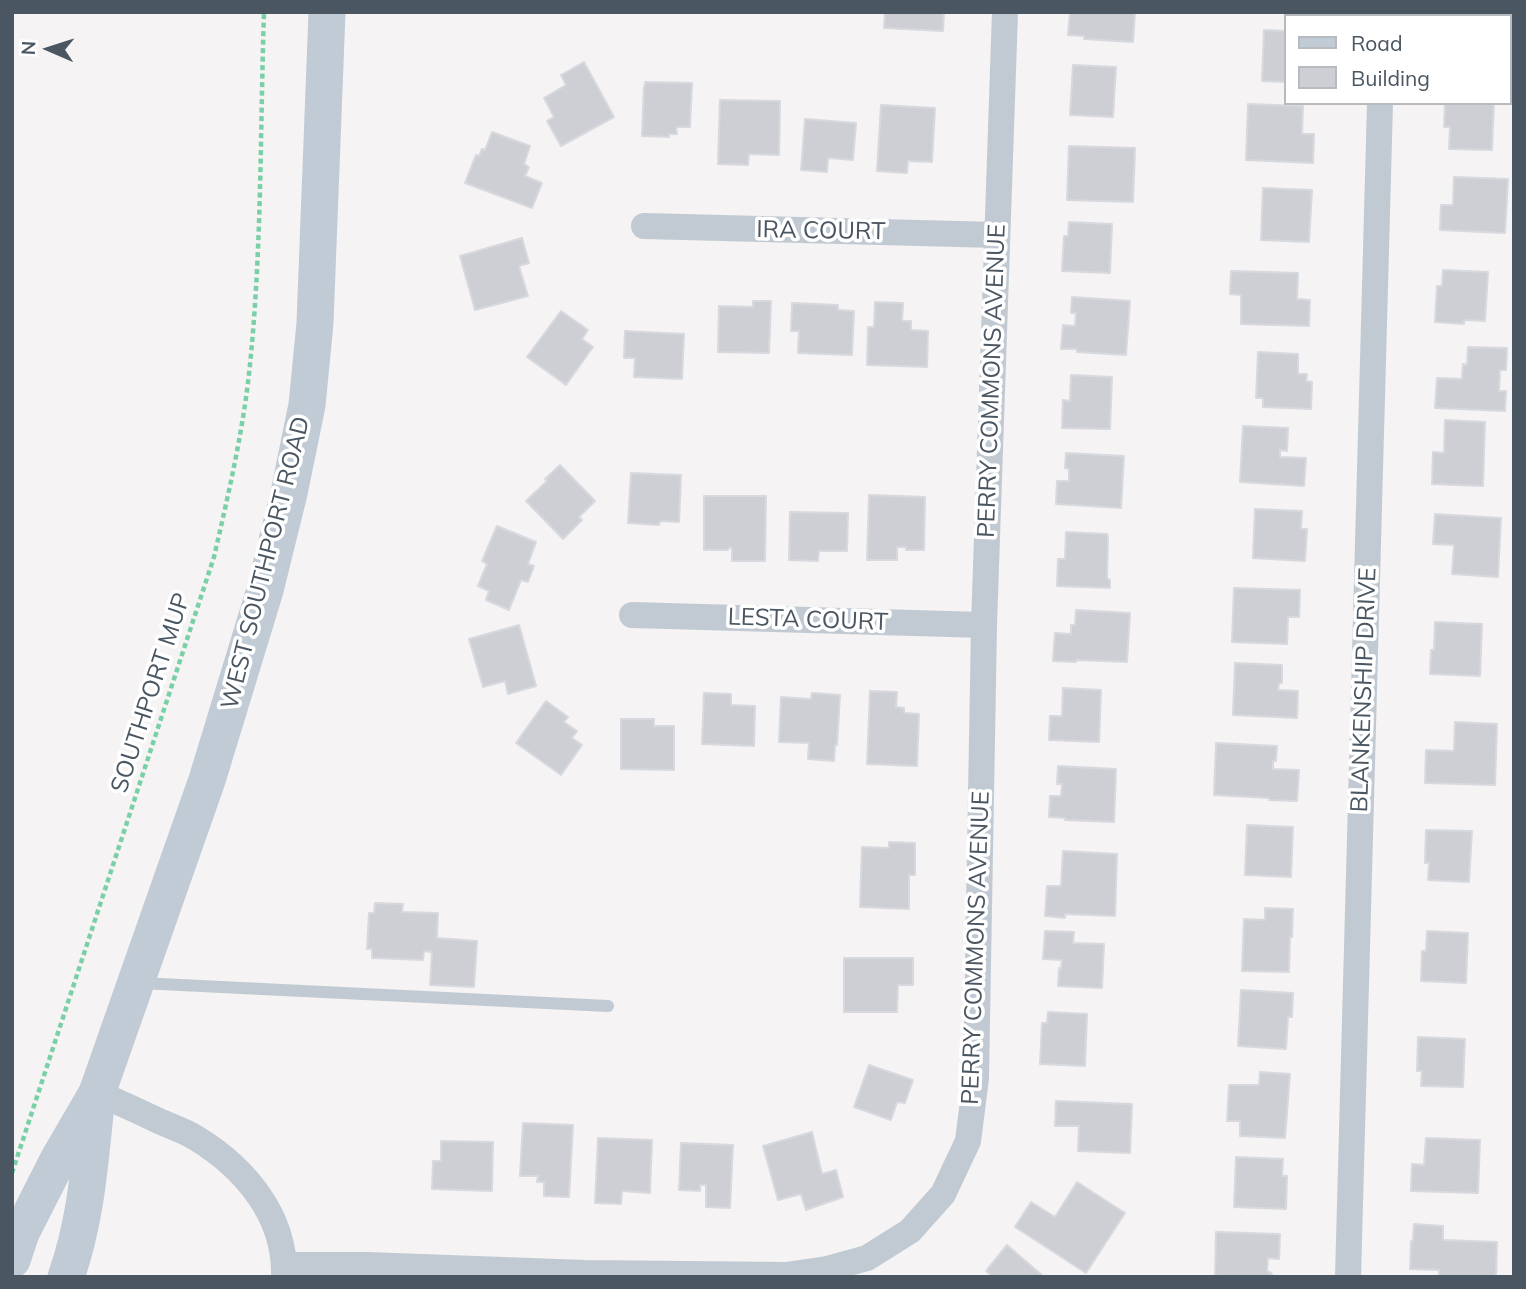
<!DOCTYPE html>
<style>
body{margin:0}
#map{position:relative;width:1526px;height:1289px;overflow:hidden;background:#f5f3f3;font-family:Mulish,sans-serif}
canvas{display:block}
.frame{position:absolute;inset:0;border:14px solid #4a5661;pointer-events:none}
.legend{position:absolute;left:1284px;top:14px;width:228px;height:91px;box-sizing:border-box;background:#fff;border:2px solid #b7bbc0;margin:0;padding:9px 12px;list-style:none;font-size:21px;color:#4a5661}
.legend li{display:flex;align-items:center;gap:14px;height:35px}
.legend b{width:35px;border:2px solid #b7bbc0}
.north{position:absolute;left:14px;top:14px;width:70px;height:70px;-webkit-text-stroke:5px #fff;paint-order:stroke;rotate:273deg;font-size:19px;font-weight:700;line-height:28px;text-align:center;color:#4a5661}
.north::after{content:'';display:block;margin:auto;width:24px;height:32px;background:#4a5661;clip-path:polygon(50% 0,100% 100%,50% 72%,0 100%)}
</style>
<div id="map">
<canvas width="1526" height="1289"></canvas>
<div class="frame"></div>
<ul class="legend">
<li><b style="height:9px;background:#c1cbd6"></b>Road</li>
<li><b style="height:19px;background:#cdcfd5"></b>Building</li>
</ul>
<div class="north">N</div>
</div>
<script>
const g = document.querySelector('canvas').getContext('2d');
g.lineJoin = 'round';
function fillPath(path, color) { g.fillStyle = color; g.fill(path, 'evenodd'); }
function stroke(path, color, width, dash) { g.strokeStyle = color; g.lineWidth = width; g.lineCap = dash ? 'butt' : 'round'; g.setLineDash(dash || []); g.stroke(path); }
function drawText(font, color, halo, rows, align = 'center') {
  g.font = font + ' Mulish,sans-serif'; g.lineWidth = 7; g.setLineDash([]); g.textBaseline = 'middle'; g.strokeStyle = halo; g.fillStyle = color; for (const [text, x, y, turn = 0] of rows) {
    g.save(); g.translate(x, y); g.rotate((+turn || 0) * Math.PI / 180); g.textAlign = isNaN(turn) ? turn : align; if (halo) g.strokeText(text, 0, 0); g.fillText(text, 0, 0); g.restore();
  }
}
const building = new Path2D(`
 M885 12H944L943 31 884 28Z
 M1070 12H1135L1133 42 1084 39V36L1068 35Z
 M1510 18H1514V75H1510Z
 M1264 30 1286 31V82L1262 81Z
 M584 62 614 117 561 146 547 121 554 117 544 98 566 85 561 75Z
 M1073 65 1116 67 1113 117 1070 115Z
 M645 82 692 83 690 127H676L677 134H669V137L642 136 644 86H645Z
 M720 100 780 101 779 155 749 154 748 165 718 164Z
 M1445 103H1494L1492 150 1449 149 1450 127H1444Z
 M1248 104 1303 106 1302 134H1314L1313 163 1246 160Z
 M881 105 935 108 932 162 908 161 907 173 877 171Z
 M805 119 856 123 853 160 828 158 827 172 801 170Z
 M492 132 530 146 524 164 529 167 525 176 542 183 532 208 465 183 476 155 479 156 482 149 485 150Z
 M1069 146 1135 148 1133 202 1067 200Z
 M1454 177 1508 179 1505 233 1440 230 1441 205H1453Z
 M1263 188 1312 190 1309 242 1261 240Z
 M1069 222 1112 224 1110 273 1062 271 1064 236H1068Z
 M522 238 529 263 519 266 528 296 475 310 460 256Z
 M1443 270 1488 272 1485 321 1464 320V324L1435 322 1437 286H1442Z
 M1231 271 1298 273 1297 299 1310 300 1309 326 1241 324V295L1230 294Z
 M1072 297 1130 301 1126 355 1077 352V349H1061L1063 325 1075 326 1076 313H1071Z
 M753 301H771L769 353 718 352 719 306 753 307Z
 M875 302 903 303 902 321H911V330L928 331 927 367 867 365 868 327H874Z
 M792 303 838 305V310L854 311 852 355 798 353 799 331H791Z
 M561 311 588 330 582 339 593 347 566 385 527 357Z
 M625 331 684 334 682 379 634 377 635 358H624Z
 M1468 347 1507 348 1506 370H1500L1499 391H1506L1505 411 1435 408 1437 378 1462 379 1463 364 1467 365Z
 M1258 352 1298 354V374H1307L1306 381 1312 382 1311 409 1263 407V398H1256Z
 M1071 375 1112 377 1110 429 1062 428 1063 400 1070 401Z
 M1445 420 1485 422 1483 486 1432 484 1433 452 1444 453Z
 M1243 426 1288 428 1287 451 1280 450V457L1306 458 1304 486 1240 482Z
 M1066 453 1124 456 1121 508 1056 504 1057 481H1069V469L1065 468Z
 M560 465 595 501 579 517 582 520 563 539 526 501 547 481 545 479Z
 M631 473 681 475 679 522 660 521 659 525 628 523Z
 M869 495 925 497 924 550H906V547H897V560H867Z
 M704 496H766L765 561H732V548H728V550H704Z
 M1255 509 1302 511 1301 529H1307L1305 561 1253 558Z
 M790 512 848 513 847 551H819L818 561 789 560Z
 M1435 514 1501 518 1498 577 1452 574 1454 545 1433 544Z
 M497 526 536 542 528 564 534 566 528 582 521 580 509 610 486 600 489 591 478 586 487 564 482 561Z
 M1066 532 1107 534 1108 536 1107 578 1110 580V588L1057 586 1058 559H1065Z
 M1234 588 1300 590 1299 617H1288L1287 644 1232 642Z
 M1076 610 1130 613 1127 662 1076 660V662L1053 661 1055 633 1071 634V625H1075Z
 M1435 622 1482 624 1480 676 1430 674 1431 650H1434Z
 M519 625 536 686 508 694 505 681 483 687 469 639Z
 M1235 663 1282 665V683H1279L1278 690 1298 691 1297 718 1233 715Z
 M1063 688 1101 690 1099 742 1049 740 1050 716H1062Z
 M870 691 897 692 896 707 904 708V713L919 714 917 766 867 764Z
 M704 693 731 694V705L755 706 754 746 702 744Z
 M812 693 840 695 837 745H835L834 761 808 759 809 743 779 742 781 697 811 699Z
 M546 701 568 717 564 722 577 731 572 738 582 745 561 775 516 743Z
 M621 719H654V726H674V770L621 769Z
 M1455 722 1497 724 1495 785 1425 783 1426 750 1454 751Z
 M1216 743 1277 746 1276 761H1273V769L1299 770 1297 801 1269 800V798L1214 795Z
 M1058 766 1116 769 1114 822 1065 820V818L1049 817 1050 796H1061L1062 784H1057Z
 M1247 825 1293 827 1291 877 1245 875Z
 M1426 830 1472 831 1469 882 1428 880 1429 863H1425Z
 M889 842 915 843V875H909V909L860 907 862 847 889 848Z
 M1063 851 1117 854 1115 916 1065 914V918L1045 916 1047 886H1061Z
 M375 903 403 904 402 912 438 913 437 938 477 941 474 987 430 985 432 952 424 951 423 960 372 958V949H367L369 913H374Z
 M1265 908 1293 909 1292 937H1290L1289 972 1242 971 1244 919 1265 920Z
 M1045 931 1074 932 1073 943 1104 944 1102 988 1058 986 1059 968 1061 969 1062 960 1043 959Z
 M1427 931 1468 933 1466 983 1421 981 1422 951H1426Z
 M844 958H913V985H898L897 1012H844Z
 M1241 990 1293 993 1292 1017H1288L1286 1049 1238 1046Z
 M1048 1012 1087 1014 1085 1066 1040 1064 1042 1023H1047Z
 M1418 1037 1465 1039 1463 1087 1421 1086 1422 1071H1417Z
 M869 1065 913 1080 905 1103 897 1102 891 1120 854 1107Z
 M1260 1072 1290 1074 1285 1138 1240 1136V1121H1227L1229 1085H1259Z
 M1056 1101 1132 1104 1130 1153 1078 1151 1079 1126H1055Z
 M523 1123 573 1125 569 1197 544 1196V1182H537L538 1176H520Z
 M812 1132 822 1174 836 1170 843 1197 806 1210 801 1194 778 1200 763 1146Z
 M598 1138 652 1140 650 1193 622 1191 621 1204 595 1203Z
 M1426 1138 1480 1140 1478 1193 1411 1191 1412 1164 1424 1165Z
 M441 1141 493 1142 492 1191 432 1189 433 1161H441Z
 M681 1143 733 1145 730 1208 706 1207V1185H700V1191L679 1190Z
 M1236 1157 1283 1159 1282 1176H1287L1286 1209 1234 1207Z
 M1077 1182 1125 1213 1086 1273 1015 1227 1031 1202 1055 1217Z
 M1414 1224 1443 1226V1240L1497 1242 1496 1277H1439V1270L1410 1269 1411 1241H1413Z
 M1216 1232 1280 1234 1279 1259 1268 1258 1267 1271 1271 1273 1273 1277H1215Z
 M1007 1245 1044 1277H988L990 1274 986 1271Z`);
fillPath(building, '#cdcfd5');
stroke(building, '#d7d9de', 2);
stroke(new Path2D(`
 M12 1173 214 557C228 496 242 436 249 374 262 254 260 133 264 12`), '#7ad0a6', 4.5, [5, 3.5]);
stroke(new Path2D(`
 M140 983 608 1006`), '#c1cad2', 12);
stroke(new Path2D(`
 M1380 12 1381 16
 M644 226 997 235
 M632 615 984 625
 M97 1093C119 1102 140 1112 161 1122 173 1127 185 1131 196 1138 245 1168 286 1216 284 1277
 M285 1265H367L585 1273 786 1275 827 1269 867 1258 910 1231 943 1194 968 1141 976 1078 984 625 1005 12
 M1348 1277 1380 103`), '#c1cad2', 26);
stroke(new Path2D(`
 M12 1260 21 1233 58 1160 97 1093 207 780 265 590 289 493 307 405 315 323 327 12
 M66 1277C86 1221 90 1162 96 1104`), '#c1cbd6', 37);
drawText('24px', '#4a5661', '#fff', [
 ["IRA COURT",821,231,1],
 ["PERRY COMMONS AVENUE",992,381,-88],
 ["WEST SOUTHPORT ROAD",266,563,-76],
 ["LESTA COURT",808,620,2],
 ["BLANKENSHIP DRIVE",1364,690,-88],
 ["SOUTHPORT MUP",151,693,-72],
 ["PERRY COMMONS AVENUE",976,948,-88]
]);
</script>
